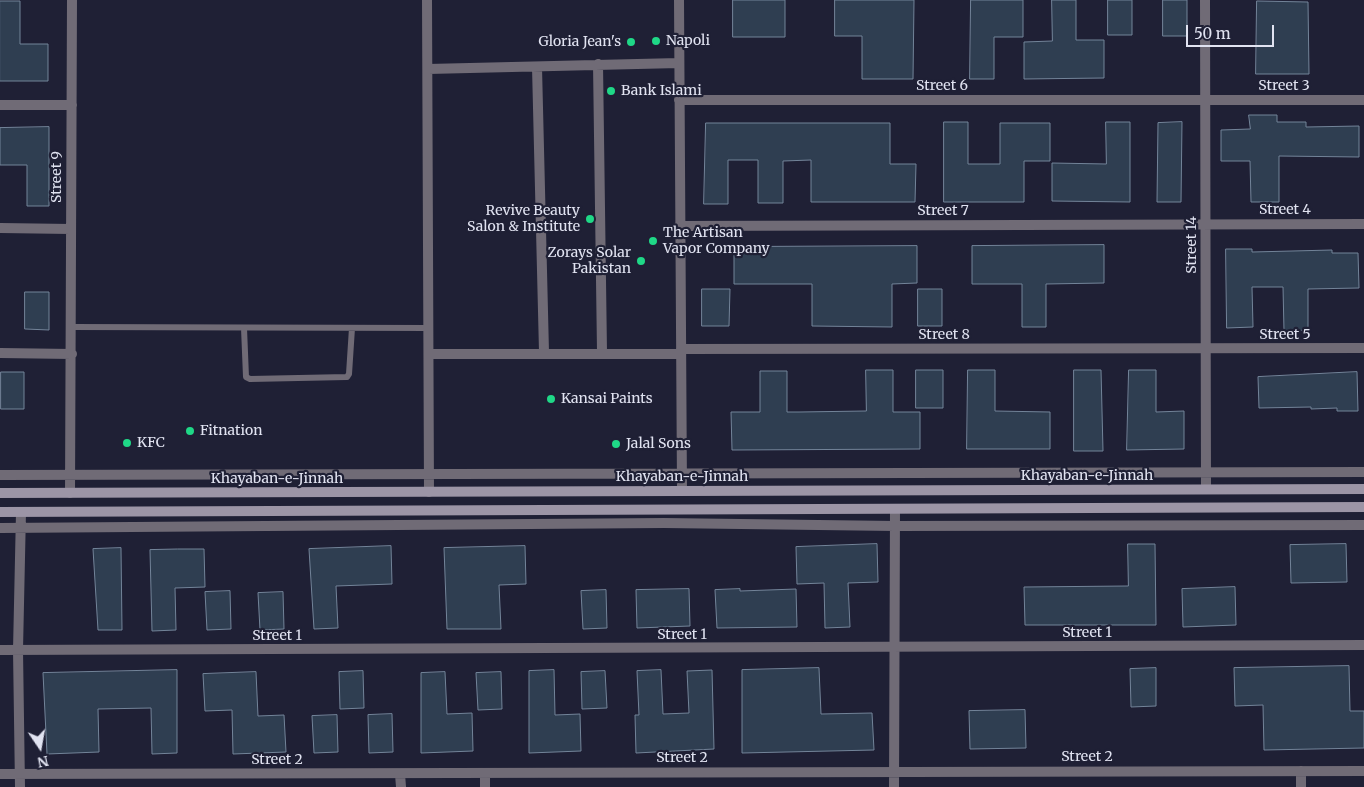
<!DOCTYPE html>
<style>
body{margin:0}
#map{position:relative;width:1364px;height:787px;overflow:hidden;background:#1f2035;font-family:Merriweather,serif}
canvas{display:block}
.north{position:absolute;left:15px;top:722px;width:50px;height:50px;-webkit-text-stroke:4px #1f2035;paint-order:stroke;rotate:168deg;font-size:14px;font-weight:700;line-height:20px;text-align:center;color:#e1e3f1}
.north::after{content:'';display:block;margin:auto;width:18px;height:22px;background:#e1e3f1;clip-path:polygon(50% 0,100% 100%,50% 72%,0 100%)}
.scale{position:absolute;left:1186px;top:25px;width:88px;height:22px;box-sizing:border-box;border:2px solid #e1e3f1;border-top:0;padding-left:6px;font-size:15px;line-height:18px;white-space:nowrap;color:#e1e3f1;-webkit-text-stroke:4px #1f2035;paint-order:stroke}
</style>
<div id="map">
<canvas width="1364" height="787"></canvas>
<div class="north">N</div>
<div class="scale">50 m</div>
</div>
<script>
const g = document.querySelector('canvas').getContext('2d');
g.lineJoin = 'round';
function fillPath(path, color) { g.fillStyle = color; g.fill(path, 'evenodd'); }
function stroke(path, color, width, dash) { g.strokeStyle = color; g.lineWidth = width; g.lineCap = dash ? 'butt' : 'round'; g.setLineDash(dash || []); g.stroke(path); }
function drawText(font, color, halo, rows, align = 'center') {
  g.font = font + ' Merriweather,serif'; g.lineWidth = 4.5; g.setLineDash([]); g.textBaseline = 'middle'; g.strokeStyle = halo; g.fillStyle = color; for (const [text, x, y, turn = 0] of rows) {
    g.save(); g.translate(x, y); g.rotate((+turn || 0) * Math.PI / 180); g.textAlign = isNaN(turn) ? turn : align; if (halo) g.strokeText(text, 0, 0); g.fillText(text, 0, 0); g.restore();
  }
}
const building = new Path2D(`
 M733 0H785V37H733Z
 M835 0H914L913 79H862V36H835Z
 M971 0H1023V37H994V79H970Z
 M1052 0H1076V40H1104V78L1024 79V42L1052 41Z
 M1108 0H1132V35H1108Z
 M1163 0H1187V36H1163Z
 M0 1H20V44H48V81H0Z
 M1257 1 1308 2 1309 74H1256Z
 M1249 115H1277V122H1306V127L1359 126V157L1279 156V202H1251L1250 161H1221V130L1250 129Z
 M944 122H968V164H1000V123H1050V161H1024V202H944Z
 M1106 122H1130V202L1052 201V163L1106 164Z
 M1182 122 1181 202H1157L1158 123Z
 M706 123H890V164H916L915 202H811V160L783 161V203H758V160H728V204H704Z
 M49 127V206H27V165H0V128Z
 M1104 245V283L1046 284V327H1022V284H972V246Z
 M917 246V283L892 284V327L812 326V284H734V247Z
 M1226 249H1252V252L1332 250V253H1358L1359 288 1308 289V330L1284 331 1283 287H1252L1253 327 1227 328Z
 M702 289H730L729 326H702Z
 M918 289H942V326H918Z
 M25 292H49V330L25 329Z
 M866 370H893V412H920V449L732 450 731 412H760V371H787V412H799L866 411Z
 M916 370H943V408H916Z
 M968 370H995V411L1050 412V449H967Z
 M1074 370H1101L1103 451H1074Z
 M1129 370H1156V412L1184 411V449L1127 450Z
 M1 372H24V409H1Z
 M1357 372 1358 411H1337V408L1311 409V407L1259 408 1258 377Z
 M877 544 878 582 848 583 850 627 825 628 824 583 797 584 796 547Z
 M1128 544H1155L1156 625H1025L1024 587 1128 586Z
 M1346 544 1347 582 1291 583 1290 545Z
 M391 546 392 584 336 586 338 628 314 629 309 549Z
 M525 546 526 584 499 585 501 629H447L444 548Z
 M121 548 122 630H98L93 549Z
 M178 549H204L205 587 175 588 176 630 152 631 150 550Z
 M1235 587 1236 625 1183 627 1182 589Z
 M689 589 690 626 637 628 636 590Z
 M740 589V591L796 589 797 627 717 628 715 590Z
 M606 590 607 628 583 629 581 591Z
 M230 591 231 629 207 630 205 592Z
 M283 592 284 629 260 630 258 593Z
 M1349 666 1350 711H1364V748L1264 750 1263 705 1235 706 1234 668Z
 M819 668 821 714 872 713 874 750 742 753V670Z
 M1156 668V706L1131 707 1130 669Z
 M177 670V753L152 754 151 708 98 709 99 752 47 754 43 673Z
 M554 670 555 715 580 714 581 751 529 753V671Z
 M661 670 663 714 689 713 687 671 712 670 714 749 636 753 635 715H639L637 671Z
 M363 671 364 708 340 709 339 672Z
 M605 671 607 708 582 709 581 672Z
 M256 672 258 716 284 715 286 752 233 754 232 710 205 711 203 674Z
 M445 672 447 714 472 713 473 751 421 753V673Z
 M501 672 502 709 478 710 476 673Z
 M1025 710 1026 748 970 749 969 711Z
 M392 714 393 752 369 753 368 715Z
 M337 715 338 752 314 753 312 716Z`);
fillPath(building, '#2f3e51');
stroke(building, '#738499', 1);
stroke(new Path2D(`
 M71 327 429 328
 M244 328 246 377 250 379 347 377 349 374 352 328`), '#706b76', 6);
stroke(new Path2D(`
 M427 0 429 492
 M679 0 682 490
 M1205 0 1206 489
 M598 64 602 352
 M537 67 544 352
 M428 69 679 63
 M679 100H1364
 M0 105H72
 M679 226 1364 224
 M0 228 71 229
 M681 349 1364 348
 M0 353 72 354
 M431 354H681
 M0 475 1364 472
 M70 493 72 0
 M0 528 664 523 895 526 1364 525
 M0 650 1364 645
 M1301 771V787
 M0 774 1364 771
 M400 774 401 787
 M20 787 18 650 21 512
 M485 787V773
 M894 787 895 509`), '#706b76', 10);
stroke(new Path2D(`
 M0 493 1364 489
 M0 512 1364 507`), '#9c95a6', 10);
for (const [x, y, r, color] of [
 [656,41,5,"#1fd887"],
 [631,42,5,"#1fd887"],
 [611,91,5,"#1fd887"],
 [590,219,5,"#1fd887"],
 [653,241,5,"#1fd887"],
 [641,261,5,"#1fd887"],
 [551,399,5,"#1fd887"],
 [190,431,5,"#1fd887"],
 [127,443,5,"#1fd887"],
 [616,444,5,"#1fd887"]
]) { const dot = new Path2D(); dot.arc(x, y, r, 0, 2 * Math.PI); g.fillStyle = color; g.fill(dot); stroke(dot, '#1f2035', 2); }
drawText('14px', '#e1e3f1', '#1f2035', [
 ["Napoli",666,41],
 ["Gloria Jean's",621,42,"right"],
 ["Bank Islami",621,91],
 ["Revive Beauty",580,211,"right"],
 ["Salon & Institute",580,227,"right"],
 ["The Artisan",663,233],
 ["Vapor Company",663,249],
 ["Zorays Solar",631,253,"right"],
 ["Pakistan",631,269,"right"],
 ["Kansai Paints",561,399],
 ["Fitnation",200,431],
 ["KFC",137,443],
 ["Jalal Sons",626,444]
], 'left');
drawText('14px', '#e1e3f1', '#1f2035', [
 ["Street 6",942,86],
 ["Street 3",1284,86],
 ["Street 9",57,177,-90],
 ["Street 4",1285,210],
 ["Street 7",943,211],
 ["Street 14",1192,245,-90],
 ["Street 8",944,335],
 ["Street 5",1285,335],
 ["Khayaban-e-Jinnah",1087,476],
 ["Khayaban-e-Jinnah",682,477],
 ["Khayaban-e-Jinnah",277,479],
 ["Street 1",1087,633],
 ["Street 1",682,635],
 ["Street 1",277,636],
 ["Street 2",1087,757],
 ["Street 2",682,758],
 ["Street 2",277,760]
]);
</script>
